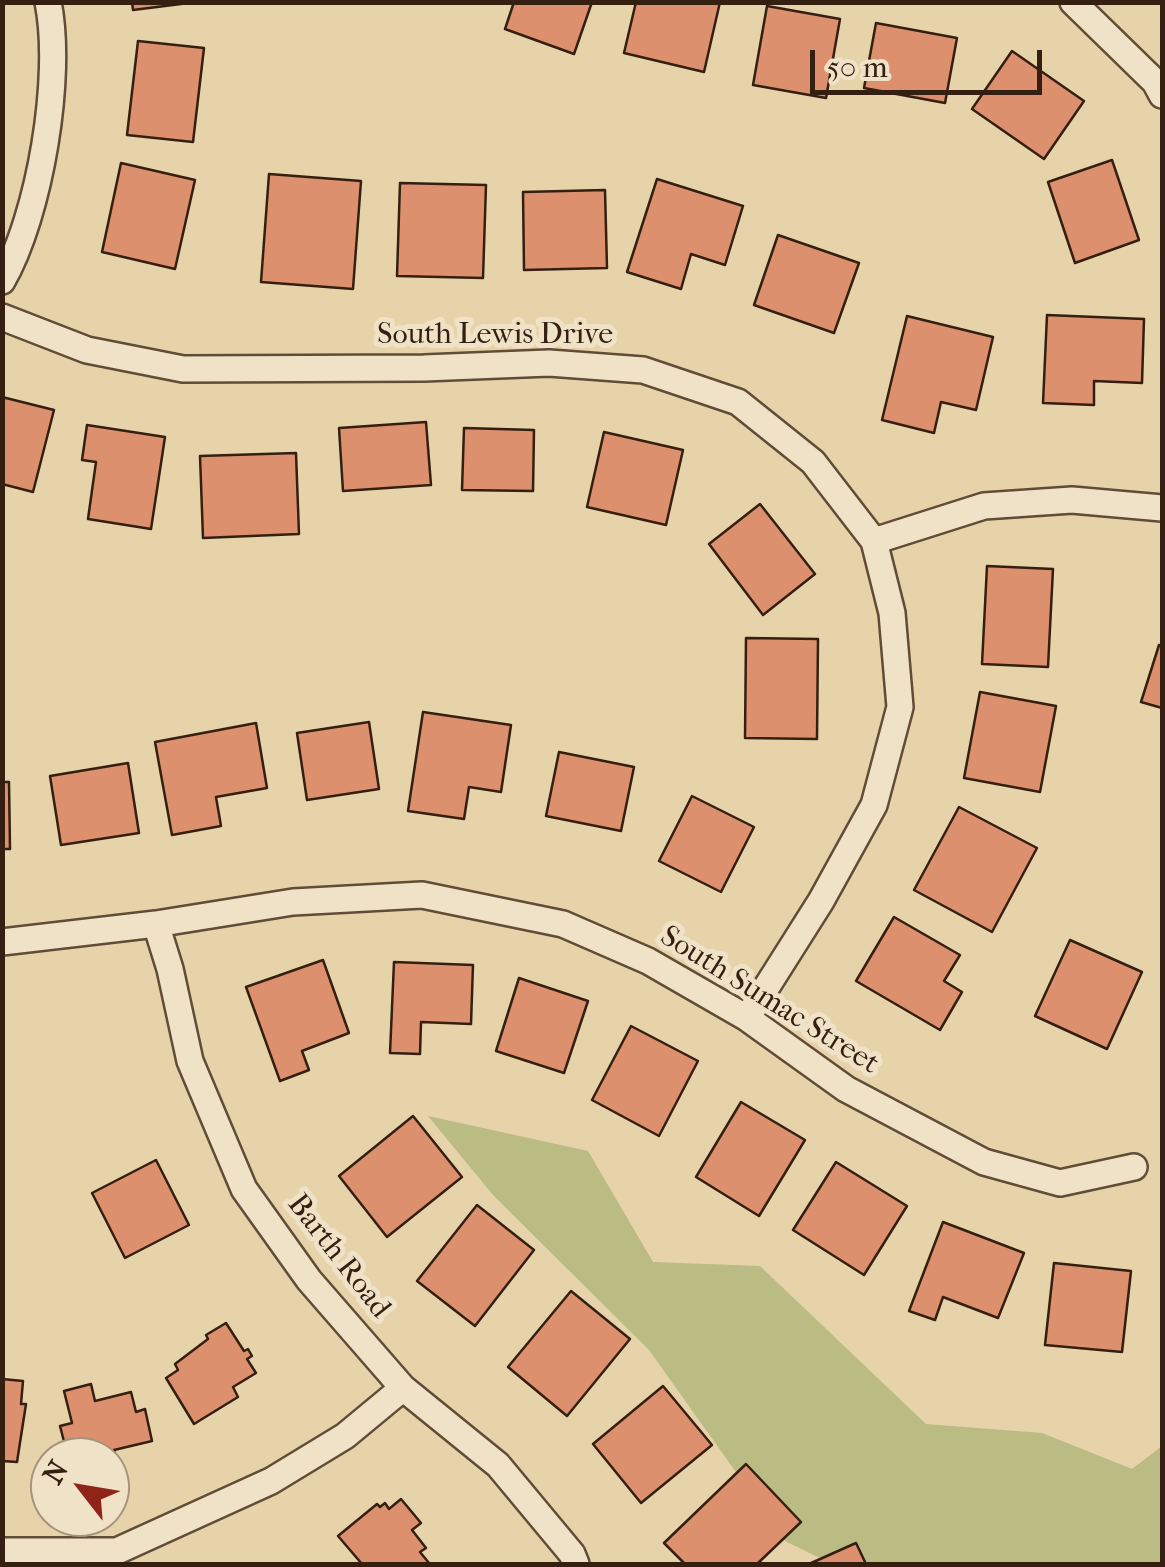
<!DOCTYPE html>
<style>
body{margin:0}
#map{position:relative;width:1165px;height:1567px;overflow:hidden;background:#e6d3a9;font-family:"IM FELL French Canon",serif}
canvas{display:block}
.frame{position:absolute;inset:0;border:5px solid #341f11;pointer-events:none}
.north{position:absolute;left:30px;top:1437px;width:100px;height:100px;box-sizing:border-box;background:#efe2c7;border:2px solid #a4947e;border-radius:50%;rotate:301deg;font-size:28px;font-weight:700;line-height:40px;text-align:center;color:#341f11}
.north::after{content:'';display:block;margin:auto;width:35px;height:45px;background:#8f2418;clip-path:polygon(50% 0,100% 100%,50% 72%,0 100%)}
.scale{position:absolute;left:810px;top:50px;width:232px;height:45px;box-sizing:border-box;border:5px solid #341f11;border-top:0;padding-left:12px;font-size:30px;line-height:35px;white-space:nowrap;color:#341f11;-webkit-text-stroke:8px #efe2c7;paint-order:stroke}
</style>
<div id="map">
<canvas width="1165" height="1567"></canvas>
<div class="frame"></div>
<div class="north">N</div>
<div class="scale">50 m</div>
</div>
<script>
const g = document.querySelector('canvas').getContext('2d');
g.lineJoin = 'round';
function fillPath(path, color) { g.fillStyle = color; g.fill(path, 'evenodd'); }
function stroke(path, color, width, dash) { g.strokeStyle = color; g.lineWidth = width; g.lineCap = dash ? 'butt' : 'round'; g.setLineDash(dash || []); g.stroke(path); }
function drawText(font, color, halo, rows, align = 'center') {
  g.font = font + ' "IM FELL French Canon",serif'; g.lineWidth = 10; g.setLineDash([]); g.textBaseline = 'middle'; g.strokeStyle = halo; g.fillStyle = color; for (const [text, x, y, turn = 0] of rows) {
    g.save(); g.translate(x, y); g.rotate((+turn || 0) * Math.PI / 180); g.textAlign = isNaN(turn) ? turn : align; if (halo) g.strokeText(text, 0, 0); g.fillText(text, 0, 0); g.restore();
  }
}
fillPath(new Path2D(`
 M428 1116 588 1151 653 1262 760 1266 926 1424 1042 1433 1132 1469 1162 1446V1564H832L785 1541 649 1350 493 1195Z`), '#bbbb84');
const building = new Path2D(`
 M132 2H197L133 10Z
 M514 2H592L574 54 505 29Z
 M636 2H720L704 72 624 53Z
 M767 6 840 19 826 98 753 85Z
 M876 23 957 38 945 103 864 88Z
 M138 41 204 48 193 142 127 135Z
 M1012 51 1084 101 1044 159 972 109Z
 M1112 160 1139 240 1075 263 1048 182Z
 M121 163 195 180 175 269 102 252Z
 M269 174 361 181 353 289 261 282Z
 M657 179 743 206 725 265 691 254 681 289 627 272Z
 M400 183 486 185 483 278 397 276Z
 M605 190 607 268 524 270 523 192Z
 M778 235 859 263 834 333 754 305Z
 M1047 315 1144 319 1142 383 1094 381V405L1043 403Z
 M907 316 993 337 976 410 941 402 934 433 882 420Z
 M2 397 54 410 33 492 2 484Z
 M426 422 431 485 343 491 339 428Z
 M87 425 165 437 151 529 88 519 96 462 82 460Z
 M464 428 534 430 533 491 462 490Z
 M604 432 683 450 666 525 587 507Z
 M296 453 299 534 203 538 200 456Z
 M760 504 815 574 763 615 709 544Z
 M987 566 1053 569 1048 667 982 664Z
 M746 638 818 639 817 739 745 738Z
 M1159 645 1162 646V708L1141 702Z
 M980 692 1056 706 1040 792 964 778Z
 M423 712 511 725 501 792 469 787 464 819 408 811Z
 M369 722 379 789 307 800 297 733Z
 M256 723 267 788 216 797 221 826 172 835 155 742Z
 M559 752 634 767 621 831 546 816Z
 M128 763 139 833 61 845 50 776Z
 M2 782H9L10 849H2Z
 M692 796 754 827 721 892 659 861Z
 M959 807 1037 848 992 932 914 890Z
 M894 917 960 955 944 981 962 992 940 1030 856 981Z
 M1070 940 1142 972 1107 1049 1035 1016Z
 M323 960 349 1033 302 1051 309 1070 280 1081 246 987Z
 M394 962 473 965 471 1024 421 1022 420 1054 390 1053Z
 M519 978 588 1001 564 1073 496 1051Z
 M631 1026 698 1061 659 1136 592 1100Z
 M741 1102 805 1140 759 1216 696 1177Z
 M413 1116 462 1177 387 1237 339 1176Z
 M156 1160 189 1225 125 1258 92 1193Z
 M836 1162 907 1206 864 1275 793 1230Z
 M477 1205 534 1250 475 1326 417 1281Z
 M943 1222 1024 1253 998 1318 943 1297 935 1320 909 1311Z
 M1054 1263 1131 1271 1122 1352 1045 1345Z
 M571 1291 630 1339 567 1416 508 1367Z
 M226 1323 244 1351 248 1349 252 1356 247 1359 256 1373 233 1387 238 1397 194 1424 166 1378 178 1370 175 1364 208 1339 206 1335Z
 M2 1379 23 1381 21 1404H26L17 1462 2 1461Z
 M91 1384 95 1401 131 1392 136 1412 145 1409 152 1441 114 1450 118 1464 110 1466V1457H68L60 1426 72 1423 64 1391Z
 M663 1386 712 1445 641 1503 593 1444Z
 M746 1464 801 1522 757 1564H685L664 1543Z
 M401 1499 421 1523 412 1530 426 1548 420 1552 429 1563 362 1564 338 1536 377 1504 380 1507 385 1503 389 1509Z
 M856 1543 866 1564H809Z`);
fillPath(building, '#dc906e');
stroke(building, '#341f11', 2.5);
const minor = new Path2D(`
 M1073 2 1155 82 1162 95
 M2 281C40 215 63 76 48 2
 M2 317 87 350 183 369 424 368 549 363 643 370 738 402 813 462 874 541 892 613 900 707 874 805 821 901 747 1018
 M874 541 984 506 1072 500 1162 508
 M156 924 170 969 190 1061 244 1189 309 1280 403 1388 498 1465 572 1554 576 1564
 M2 942 156 924 293 902 422 895 563 924 648 961 747 1018 846 1089 984 1162 1060 1183 1134 1167
 M2 1551H117L271 1481 345 1436 403 1388`);
stroke(minor, '#604c37', 30);
stroke(minor, '#efe2c7', 25);
drawText('30px', '#341f11', '#efe2c7', [
 ["South Lewis Drive",495,336],
 ["South Sumac Street",769,1001,32],
 ["Barth Road",338,1257,52]
]);
</script>
